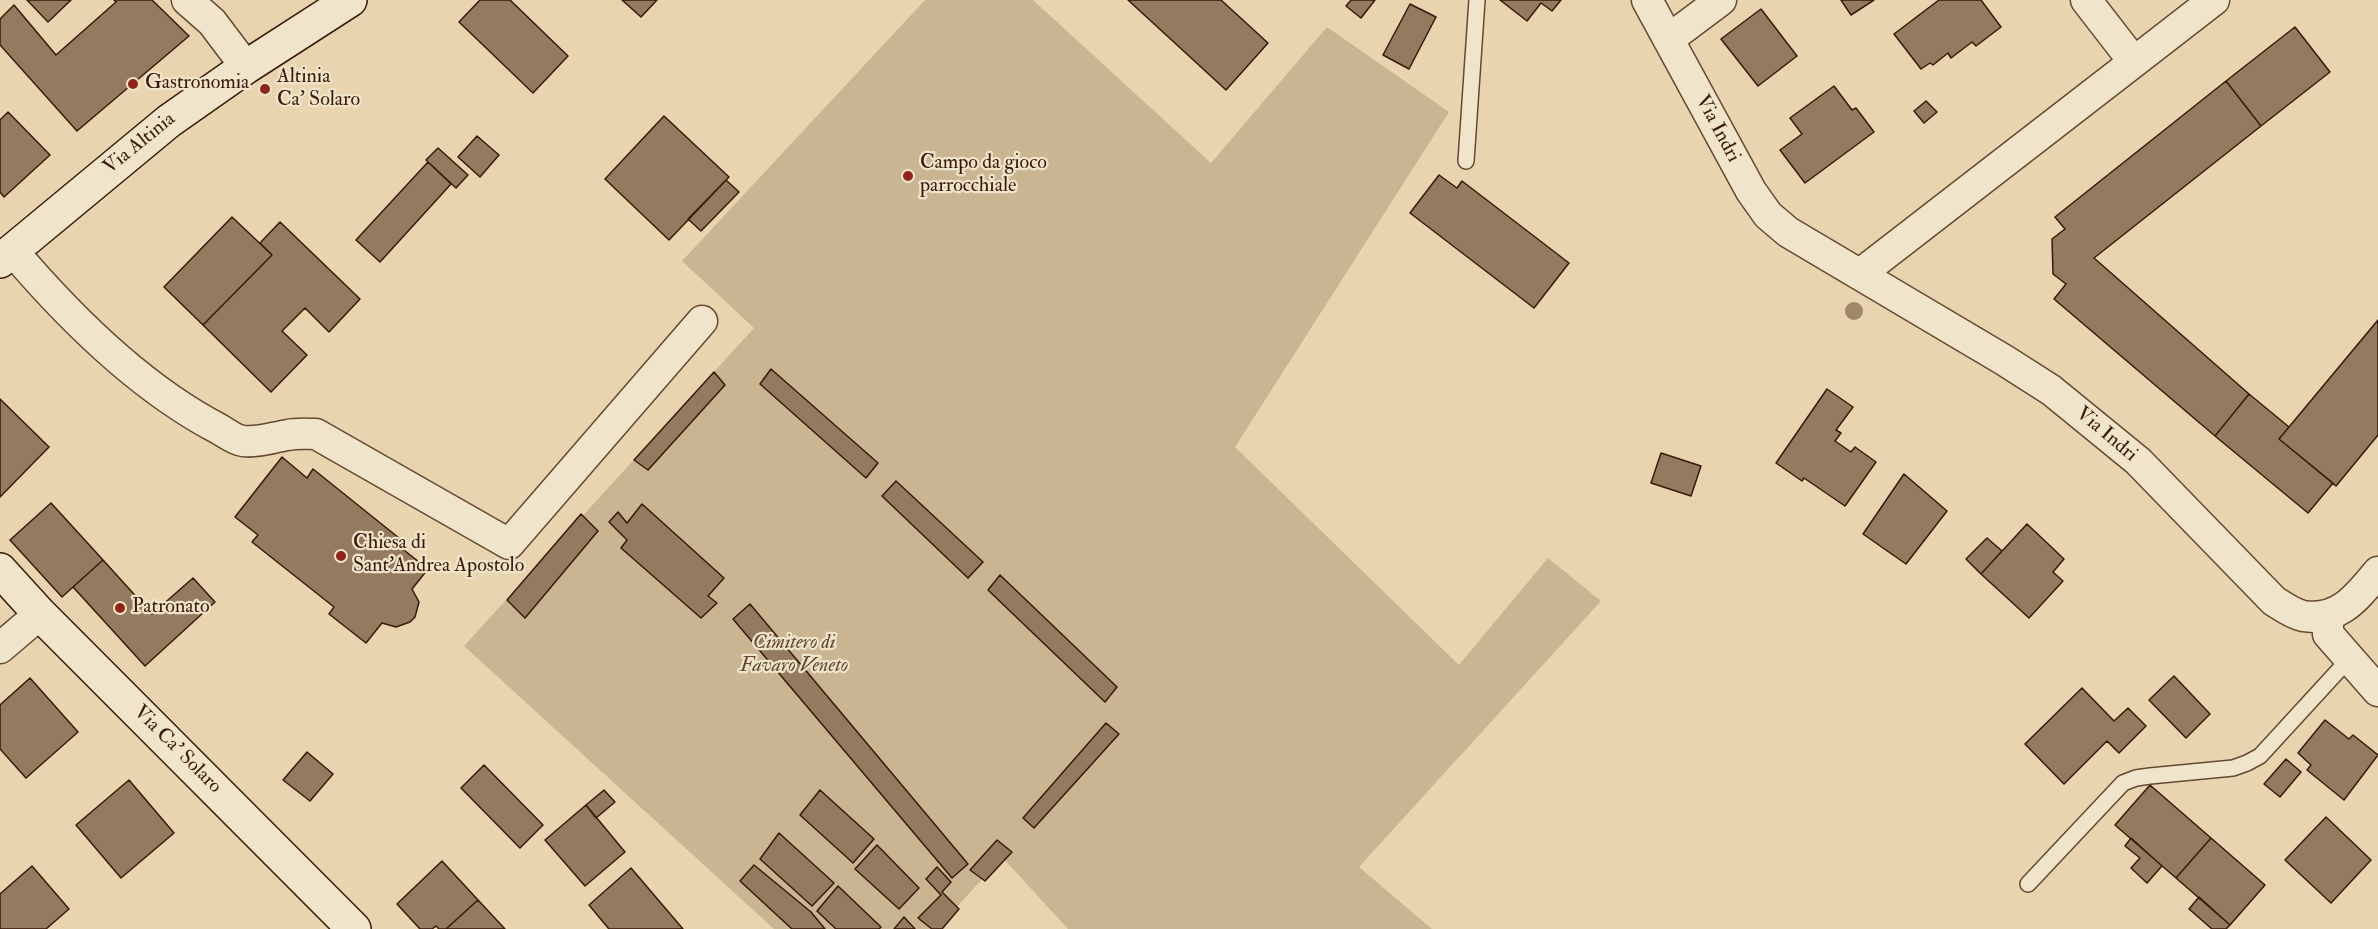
<!DOCTYPE html>
<style>
body{margin:0}
canvas{display:block;background:#e8d5af}
</style>
<canvas width="2378" height="929"></canvas>
<script>
const g = document.querySelector('canvas').getContext('2d');
g.lineJoin = 'round';
function fillPath(path, color) { g.fillStyle = color; g.fill(path, 'evenodd'); }
function stroke(path, color, width, dash) { g.strokeStyle = color; g.lineWidth = width; g.lineCap = dash ? 'butt' : 'round'; g.setLineDash(dash || []); g.stroke(path); }
function drawText(font, color, halo, rows, align = 'center') {
  g.font = font + ' "IM FELL Double Pica",serif'; g.lineWidth = 4.5; g.setLineDash([]); g.textBaseline = 'middle'; g.strokeStyle = halo; g.fillStyle = color; for (const [text, x, y, turn = 0] of rows) {
    g.save(); g.translate(x, y); g.rotate((+turn || 0) * Math.PI / 180); g.textAlign = isNaN(turn) ? turn : align; if (halo) g.strokeText(text, 0, 0); g.fillText(text, 0, 0); g.restore();
  }
}
fillPath(new Path2D(`
 M925 0H1033L1211 163 1327 27 1449 112 1235 447 1459 665 1548 558 1601 601 1359 867 1432 929H1068L1002 857 937 929H774L464 646 754 328 682 261Z`), '#cab593');
const building = new Path2D(`
 M27 0H71L48 22Z
 M114 0H152L189 36 77 131 0 45V19L14 5 56 55 116 2Z
 M480 0H510L568 56 533 93 459 22Z
 M622 0H657L641 17Z
 M1128 0H1221L1268 43 1226 90Z
 M1351 0H1375L1361 18 1346 6Z
 M1500 0H1561L1552 11 1541 3 1527 21Z
 M1841 0H1874L1851 15Z
 M1939 0H1981L2001 27 1976 46 1972 42 1951 58 1948 53 1933 65 1930 63 1921 69 1894 34Z
 M1410 4 1436 17 1409 69 1383 55Z
 M1761 9 1797 56 1758 86 1721 39Z
 M2295 27 2330 72 2261 126 2226 81Z
 M2226 81 2261 126 2094 258 2249 394 2215 436 2054 299 2066 284 2053 274 2052 239 2065 229 2055 217Z
 M1834 86 1852 110 1856 108 1874 132 1805 183 1780 150 1802 134 1790 118Z
 M1926 101 1937 112 1924 123 1914 111Z
 M8 112 50 155 4 197 0 192V120Z
 M664 116 729 177 669 240 605 179Z
 M477 136 499 155 480 177 458 157Z
 M438 148 468 175 456 188 426 160Z
 M428 162 451 184 380 262 356 240Z
 M1439 175 1457 188 1462 181 1569 263 1534 308 1410 213Z
 M726 180 739 192 701 231 688 219Z
 M232 217 272 255 203 325 164 287Z
 M280 222 360 299 329 332 305 308 282 331 307 355 271 392 203 325 272 255 260 243Z
 M2378 320V435L2336 486 2279 439Z
 M771 369 878 463 866 478 760 384Z
 M714 372 725 385 648 470 634 460Z
 M1827 389 1853 407 1836 430 1841 433 1835 441 1851 452 1855 447 1876 462 1845 506 1804 478 1802 481 1776 463Z
 M2249 394 2289 427 2279 439 2333 483 2308 513 2215 436Z
 M0 399 49 447 0 497Z
 M1661 453 1701 466 1691 496 1651 483Z
 M282 457 307 478 313 469 399 538 395 543 428 569 412 589 419 602 415 617 410 622 396 627 382 623 366 643 329 614 334 607 252 542 258 535 235 517Z
 M1904 474 1947 511 1906 564 1863 534Z
 M896 481 983 562 968 578 882 496Z
 M51 503 103 560 62 597 10 540Z
 M642 504 724 578 708 596 717 603 701 618 621 548 627 540 609 522 618 512 627 523Z
 M581 514 598 531 525 618 507 600Z
 M2027 524 2064 559 2053 572 2063 581 2029 618 1981 574Z
 M1987 538 2002 551 1981 574 1966 559Z
 M103 560 152 614 193 578 215 602 145 666 73 587Z
 M1000 575 1117 687 1105 702 988 590Z
 M750 604 968 864 952 878 733 619Z
 M2174 676 2210 714 2186 738 2149 700Z
 M30 678 78 732 26 778 0 749V705Z
 M2082 688 2114 721 2128 708 2146 726 2119 753 2107 741 2064 784 2025 744Z
 M2325 720 2349 739 2353 735 2378 755 2344 800 2307 770 2311 765 2298 753Z
 M1106 723 1119 734 1034 828 1023 818Z
 M307 752 333 774 310 801 283 780Z
 M2286 759 2301 772 2280 797 2264 784Z
 M484 765 543 825 520 848 461 788Z
 M129 780 174 833 121 878 76 825Z
 M2150 785 2211 838 2176 878 2115 825Z
 M604 790 615 802 596 818 586 805Z
 M820 790 874 839 853 863 800 815Z
 M586 805 625 852 585 886 545 840Z
 M2326 817 2371 860 2331 903 2285 860Z
 M779 833 834 883 812 906 760 859Z
 M2131 838 2162 866 2147 883 2131 868 2140 858 2125 846Z
 M2211 838 2265 885 2230 925 2176 878Z
 M997 840 1012 852 985 881 970 870Z
 M877 845 919 888 899 909 855 869Z
 M442 861 478 900 446 929H439L436 926 432 929H420L397 904Z
 M754 865 811 912 825 929H792L740 881Z
 M32 866 69 909 46 929H0V894Z
 M937 867 951 882 942 892 959 909 942 929H932L918 918 941 895 926 879Z
 M631 868 683 929H609L589 905Z
 M838 886 881 927 879 929H836L817 911Z
 M2199 897 2230 925 2226 929H2212L2189 909Z
 M478 900 505 929H446Z
 M904 917 915 929H894Z`);
fillPath(building, '#947b5f');
stroke(building, '#3a1909', 1.5);
const lane = new Path2D(`
 M1466 161 1477 0
 M2028 884 2123 783 2136 778 2150 776 2233 768 2247 763 2260 756 2349 659`);
const street = new Path2D(`
 M187 0 212 22 246 67
 M1647 0 1751 191 1768 215 1788 232 2004 360 2051 390 2138 461 2274 601C2282 606 2293 614 2303 616 2339 622 2357 597 2378 572
 M1669 39 1721 0
 M2134 62 2214 0
 M12 250C68 316 142 389 219 429 226 433 235 440 243 441 258 443 274 437 288 435 297 433 307 434 316 434L509 544 702 321
 M1860 274 2134 62 2086 0
 M2328 617V634L2378 691
 M0 648 40 614`);
const secondary = new Path2D(`
 M0 261 169 121 246 67 350 0
 M0 570 40 614 354 929`);
stroke(lane, '#664832', 18);
stroke(street, '#664832', 33);
stroke(secondary, '#3a1909', 36);
stroke(lane, '#f0e4cb', 15);
stroke(street, '#f0e4cb', 30);
stroke(secondary, '#f0e4cb', 33);
g.fillStyle = '#a0876a';
for (const [x, y] of [
 [1854,311]
]) { g.beginPath(); g.arc(x, y, 9, 0, 2 * Math.PI); g.fill(); }
for (const [x, y, r, color] of [
 [133,84,6,"#8f2418"],
 [265,89,6,"#8f2418"],
 [908,176,6,"#8f2418"],
 [341,556,6,"#8f2418"],
 [120,608,6,"#8f2418"]
]) { const dot = new Path2D(); dot.arc(x, y, r, 0, 2 * Math.PI); g.fillStyle = color; g.fill(dot); stroke(dot, '#f0e4cb', 2); }
drawText('20px', '#3a1909', '#f0e4cb', [
 ["Altinia",277,78],
 ["Ca' Solaro",277,101],
 ["Gastronomia",145,84],
 ["Campo da gioco",920,164],
 ["parrocchiale",920,187],
 ["Chiesa di",353,544],
 ["Sant'Andrea Apostolo",353,567],
 ["Patronato",132,608]
], 'left');
drawText('20px', '#3a1909', '#f0e4cb', [
 ["Via Indri",1717,129,62],
 ["Via Altinia",140,144,-39],
 ["Via Indri",2106,435,40],
 ["Via Ca' Solaro",177,750,45]
]);
drawText('italic 20px', '#654832', '#f0e4cb', [
 ["Cimitero di",794,644],
 ["Favaro Veneto",794,667]
]);
</script>
